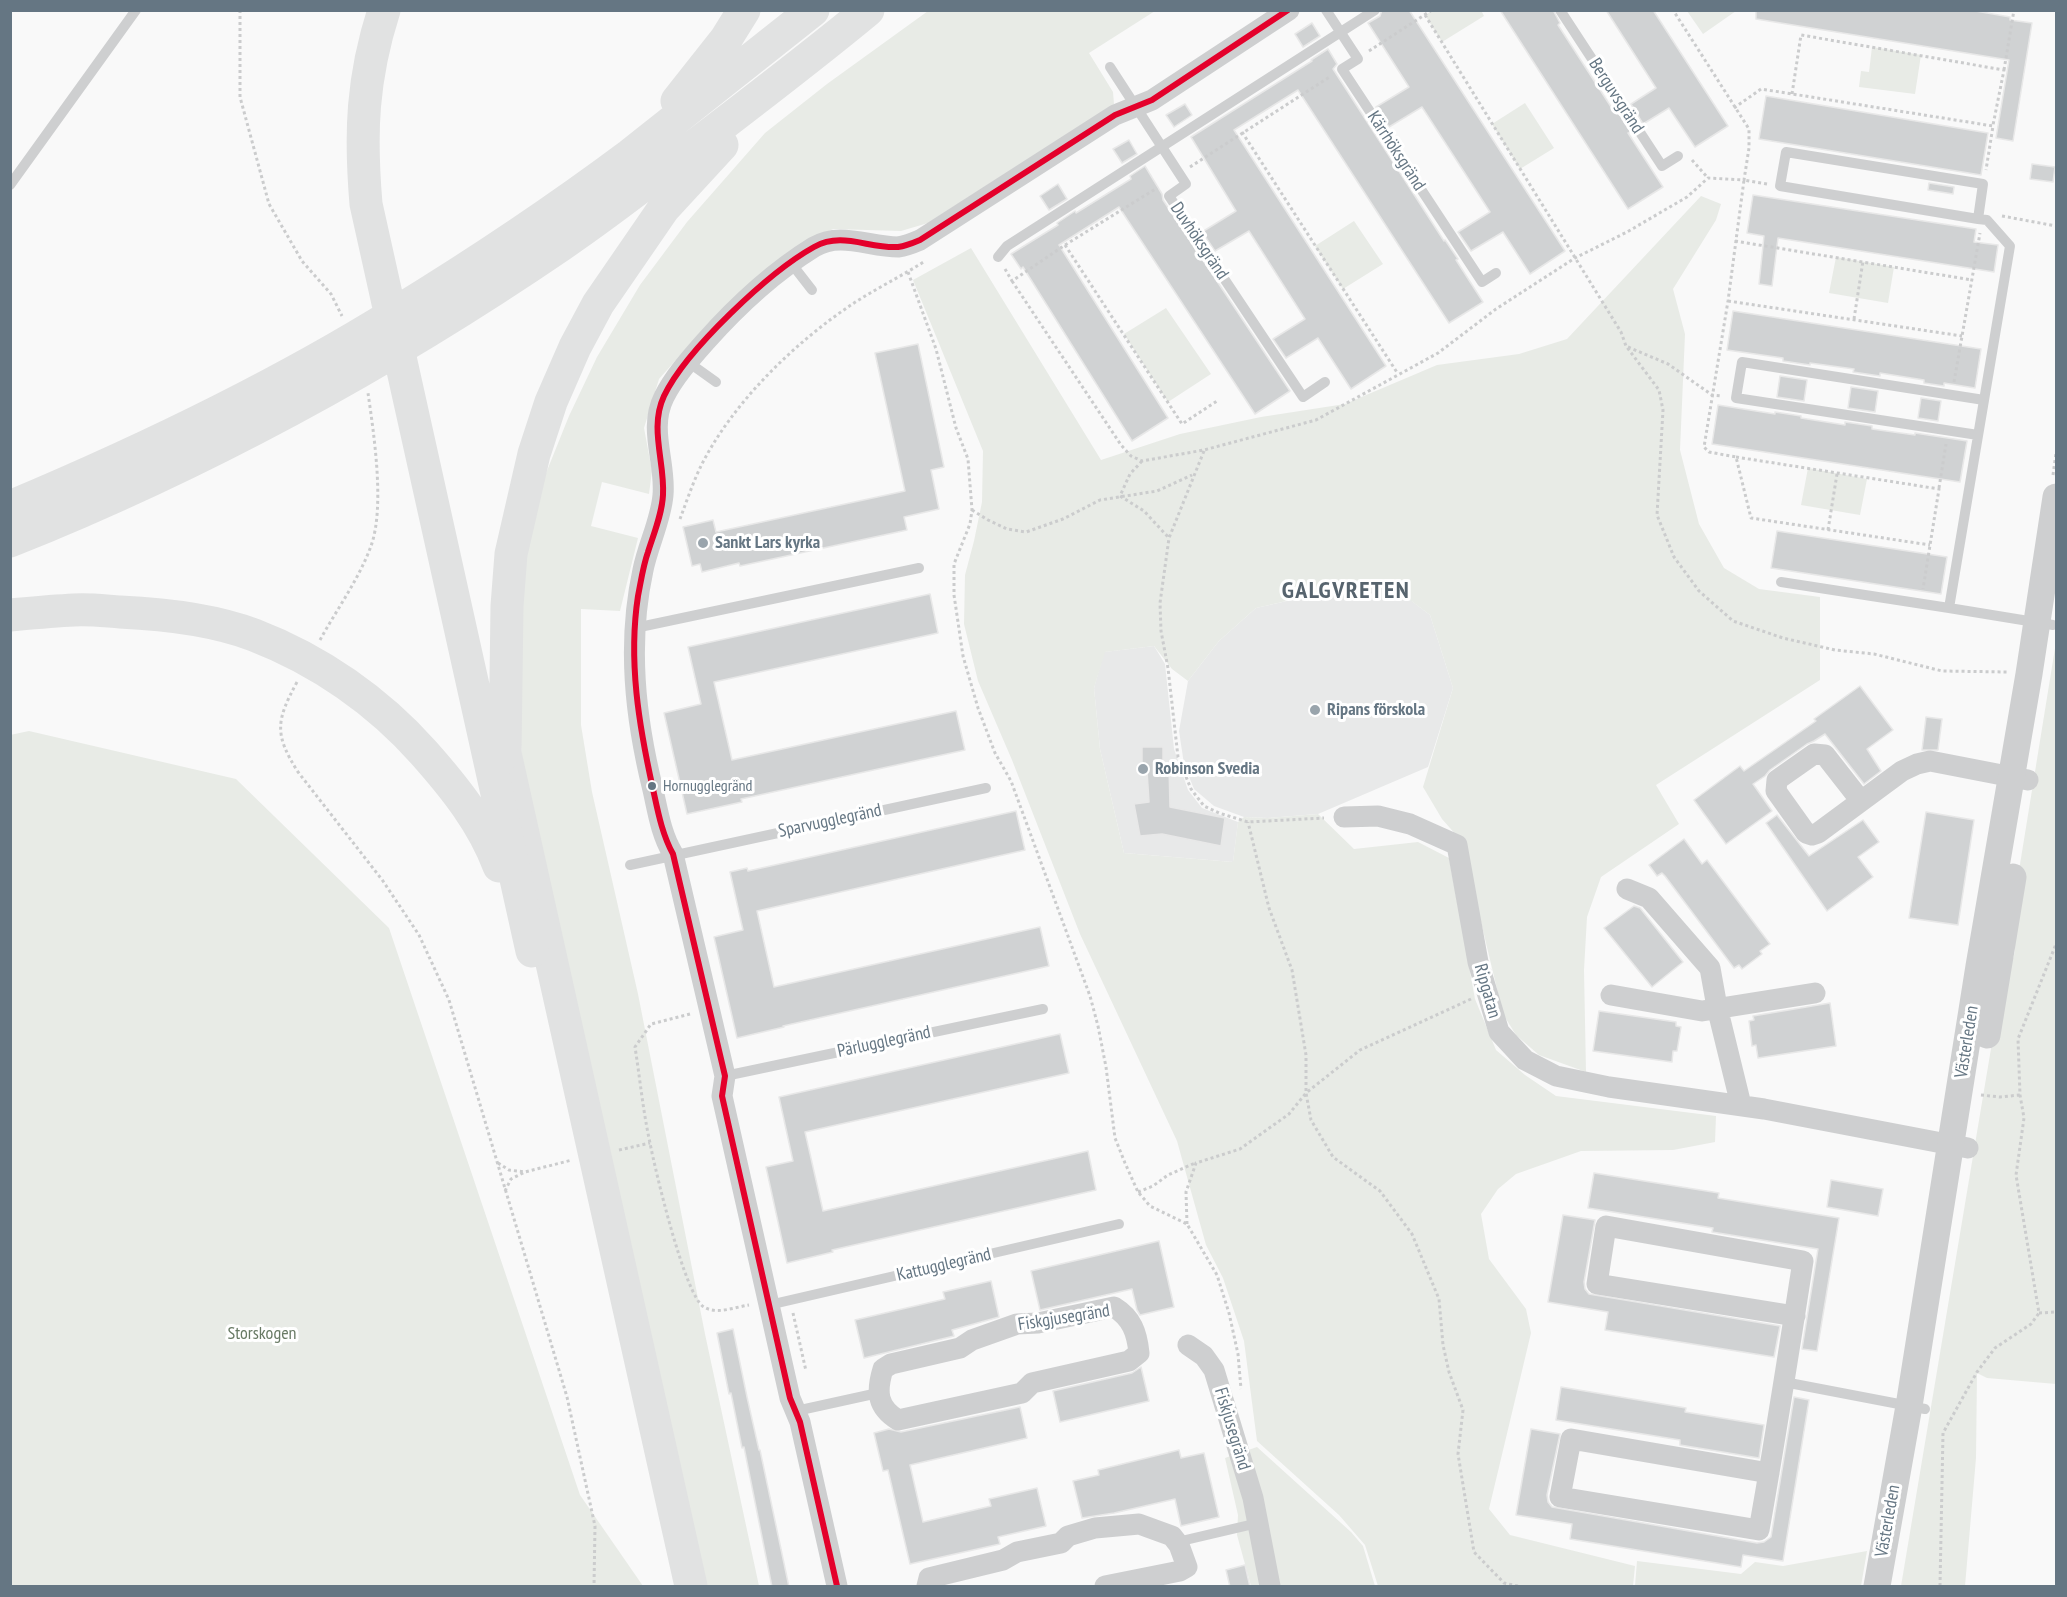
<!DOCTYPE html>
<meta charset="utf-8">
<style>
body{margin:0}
#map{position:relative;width:2067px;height:1597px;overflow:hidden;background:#f9f9f9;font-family:"PT Sans Narrow",sans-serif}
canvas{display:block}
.frame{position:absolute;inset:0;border:12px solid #657683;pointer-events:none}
</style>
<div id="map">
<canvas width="2067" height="1597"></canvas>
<div class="frame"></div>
</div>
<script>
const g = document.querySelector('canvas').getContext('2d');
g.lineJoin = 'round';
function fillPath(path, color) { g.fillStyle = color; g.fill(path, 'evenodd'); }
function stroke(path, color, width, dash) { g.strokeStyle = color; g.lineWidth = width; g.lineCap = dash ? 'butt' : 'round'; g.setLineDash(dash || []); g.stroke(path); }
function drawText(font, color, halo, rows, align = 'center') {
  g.font = font + ' "PT Sans Narrow",sans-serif'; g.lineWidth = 6; g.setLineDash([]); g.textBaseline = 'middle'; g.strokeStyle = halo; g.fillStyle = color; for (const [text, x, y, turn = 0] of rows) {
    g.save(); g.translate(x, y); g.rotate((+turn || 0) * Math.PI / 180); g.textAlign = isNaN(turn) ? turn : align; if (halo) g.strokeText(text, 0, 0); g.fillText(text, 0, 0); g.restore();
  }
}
fillPath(new Path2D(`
 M1383 579 1430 615 1453 688 1428 767 1318 814 1268 818 1244 817 1214 806 1194 789 1184 764 1179 731 1188 681 1219 641 1256 608Z
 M1154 646 1165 664 1174 749 1188 790 1202 808 1238 822 1233 862 1124 853 1100 749 1094 688 1104 652Z`), '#e8e9e9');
fillPath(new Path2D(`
 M1481 10 1484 16 1442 42 1425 15 1432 11Z
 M928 11H1155L1089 53 1113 92 1114 104 928 223 901 231 833 229 790 251 707 325 659 379 644 428 652 471 649 494 602 482 591 526 638 538 620 611 581 609V725L592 792 638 994 705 1334 759 1586H700L522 761 516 664 521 571 536 498 569 416 597 357 640 285 687 222 765 133 827 84Z
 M1687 11H1736L1703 34Z
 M1872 47 1921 55 1915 94 1859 87 1861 71 1869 72Z
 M1525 103 1554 148 1520 169 1492 124Z
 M1701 196 1721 204 1716 220 1673 289 1685 334 1680 450 1699 524 1724 568 1759 589 1820 597V680L1656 785 1679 824 1601 877 1587 917 1584 970 1586 1072 1539 1055 1516 1035 1503 1014 1475 897 1465 845 1442 819 1423 787 1453 688 1430 615 1382 579 1256 608 1219 641 1188 681 1172 669 1154 646 1105 652 1094 688 1100 749 1124 853 1233 862 1238 822 1244 817 1268 818 1318 814 1354 849 1418 842 1449 858 1475 999 1496 1050 1525 1075 1556 1096 1716 1116 1715 1142 1673 1150 1581 1151 1516 1174 1498 1189 1481 1214 1489 1259 1526 1309 1531 1333 1489 1509 1510 1535 1635 1566 1633 1586H1378L1365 1545 1339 1515 1257 1441 1244 1341 1223 1278 1206 1245 1177 1141 1080 934 1012 760 978 681 964 624 965 575 974 541 982 502 983 451 913 280 971 248 1101 460 1180 434 1261 417 1345 404 1437 365 1519 354 1567 339Z
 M1354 221 1383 264 1343 289 1315 246Z
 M1836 257 1894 267 1888 303 1829 293Z
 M1166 308 1211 374 1168 402 1124 334Z
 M1808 468 1867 479 1860 515 1801 505Z
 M2056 642V1384L1987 1378 1977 1373 1976 1458 1965 1586H1901L2004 971C2019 956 2016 945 2010 926Z
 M29 731 236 779 389 928 580 1495 643 1586H11L10 735Z
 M1257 1447 1351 1532 1363 1546 1375 1586H1251L1237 1535 1238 1515 1225 1458Z
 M1867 1551 1861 1586H1635L1637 1561 1741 1574 1755 1562 1783 1566Z`), '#e8ebe6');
const building = new Path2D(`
 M1382 10H1409L1565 251 1530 274 1503 232 1471 251 1458 232 1490 212 1422 107 1389 127 1376 107 1409 87 1368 23 1380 16Z
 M1500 10H1553L1560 23 1558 25 1615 113 1618 112 1631 132 1628 133 1663 187 1628 209Z
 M1606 10H1653L1728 126 1695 147 1669 108 1643 124 1631 104 1656 88Z
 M1756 10H1970L2010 17V20L2032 23 2013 141 1996 138 2009 60 1756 19Z
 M1312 23 1320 36 1303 47 1295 34Z
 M1328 49 1337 64 1333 69 1444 241 1445 240 1458 259 1456 260 1483 302 1449 323 1298 90 1234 130 1386 366 1351 389 1318 338 1286 358 1273 339 1305 319 1249 231 1215 251 1202 232 1236 211 1191 137 1312 61 1311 60Z
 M1766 96 1988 133 1981 175 1759 139Z
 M1185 104 1192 115 1174 127 1166 115Z
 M1129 140 1137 154 1122 163 1113 149Z
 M2032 164 2055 167 2053 182 2030 179Z
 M1145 166 1162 194 1163 200 1290 391 1255 414 1119 207 1059 245 1168 418 1132 441 1023 267 1021 269 1011 254 1058 225 1057 223 1075 211 1076 213 1131 179 1130 176Z
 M1929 183 1954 187 1953 194 1928 190Z
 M1058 184 1067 199 1049 210 1040 196Z
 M1753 195 1976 229 1974 242 1998 245 1994 272 1778 238 1772 286 1759 284 1764 236 1747 233Z
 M1733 311 1981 349 1975 388 1944 383V386L1924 383V380L1880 373V376L1853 372 1854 369 1810 363V365L1783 361V358L1727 350Z
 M918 344 944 467 931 470 939 509 904 517 907 530 740 566 739 563 702 572 700 564 692 566 683 527 713 520 716 532 905 491 875 353Z
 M1780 376 1807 380 1804 401 1777 397Z
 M1851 387 1878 391 1875 412 1848 408Z
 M1921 398 1941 401 1938 421 1918 418Z
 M1718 405 1775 414V412L1801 416V418L1845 425V422L1872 426V429L1915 435V433L1967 441 1960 482 1712 444Z
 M1777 531 1947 557 1941 594 1771 568Z
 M930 594 938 633 714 682 732 760 956 711 965 750 741 799 742 802 687 814 664 713 701 704 688 647Z
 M1860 686 1893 730 1867 749 1881 771 1864 784 1825 734 1814 741 1807 744 1770 770 1765 776 1753 784 1772 811 1726 844 1694 800 1740 766 1744 771 1816 721 1814 719Z
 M1926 717 1942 719 1938 750H1922Z
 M1142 747H1163V765H1169L1170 807 1225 818 1221 846 1162 834 1140 836 1134 804 1149 802 1147 771 1142 770Z
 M1016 811 1025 850 757 911 774 987 1040 927 1049 966 783 1026 784 1027 737 1038 714 937 743 930 730 872 747 868 748 871Z
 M1926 812 1974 820 1958 925 1909 918Z
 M1777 815 1809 856 1863 820 1879 842 1858 857 1873 877 1827 911 1766 823Z
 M1684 839 1702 864 1707 860 1770 944 1760 951 1762 954 1742 969 1739 965 1734 968 1665 876 1662 873 1657 876 1649 865Z
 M1634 906 1640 908 1683 962 1652 987 1604 928Z
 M1830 1003 1836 1046 1758 1058 1756 1045 1752 1046 1749 1021 1754 1020 1753 1016Z
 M1599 1011 1676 1022V1026L1681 1027 1677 1051H1673L1672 1062 1593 1051Z
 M1060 1034 1069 1073 805 1132 823 1211 1088 1151 1096 1190 832 1250 833 1252 787 1263 766 1167 793 1161 779 1097Z
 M1594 1173 1719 1193 1718 1198 1839 1218 1817 1351 1802 1349 1818 1249 1712 1232 1713 1228 1588 1208Z
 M1831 1180 1883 1189 1878 1216 1827 1207Z
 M1563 1215 1595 1220 1584 1282 1585 1289 1589 1294 1780 1326 1774 1357 1605 1330 1608 1312 1548 1302Z
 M1159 1241 1174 1307 1140 1315 1137 1310 1132 1289 1040 1310 1031 1271Z
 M991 1281 999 1317 952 1330 954 1336 864 1358 855 1320 945 1299 943 1292Z
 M733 1329 747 1397 759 1450H760L789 1587H772L744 1447 742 1448 731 1393 729 1394 717 1333Z
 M1141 1367 1149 1401 1060 1422 1053 1391 1132 1373Z
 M1561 1387 1686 1408 1685 1412 1764 1425 1759 1458 1680 1445V1440L1556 1420Z
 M1794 1397 1809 1400 1783 1561 1743 1555 1741 1567 1570 1539 1572 1524 1516 1515 1531 1429 1560 1434 1547 1495 1548 1502 1552 1507 1757 1543 1764 1542 1771 1537Z
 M1020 1407 1027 1438 910 1465 923 1522 991 1506 989 1499 1037 1488 1046 1526 998 1537 1000 1544 910 1564 888 1470 883 1471 874 1433 889 1429 901 1432Z
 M1179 1450 1181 1458 1204 1453 1219 1517 1181 1526 1175 1499 1114 1513 1082 1518 1073 1481 1099 1475 1098 1470Z
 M1245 1565 1250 1587H1230L1226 1570Z`);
fillPath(building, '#d0d2d3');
stroke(building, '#e8e8e8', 1.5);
stroke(new Path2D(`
 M240 10V97L269 204 302 261 331 294 342 316
 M1425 15 1621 332 1626 346 1659 390 1663 410 1657 515 1674 557 1699 591 1733 621 1783 638 1835 650 1874 654 1942 671 2007 672
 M1369 51 1432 10
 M2004 70 2014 10
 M1792 94 1801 35 2004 70 1993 125
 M1734 108 1761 89 1993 126 1986 170
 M1242 132 1398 374
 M1692 160 1708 178
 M1190 167 1331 76
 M1767 184 1744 180 1728 301 1704 447 1709 452 1736 457 1751 518 1930 545
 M2002 216 2056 226
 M1735 241 1972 280
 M1065 245 1182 424 1217 401
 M1005 269 1012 281 1065 245 1157 188
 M908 272 936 349 956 428 968 459 972 510 970 524 954 564V595L963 656 978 708 995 753 1011 781 1090 996 1098 1026 1106 1067 1115 1138 1125 1163 1138 1192 1150 1206 1187 1224 1217 1275 1229 1313 1238 1354 1241 1389
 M1012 281 1121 445 1131 456 1142 461 1204 450 1316 420 1438 353 1496 309 1575 258 1627 232 1687 197 1708 178 1744 180 1749 148V129L1673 10
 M1728 301 1962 336
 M1854 319 1863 261
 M1628 347 1668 364 1712 395 1722 396
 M1954 382 1980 233
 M1204 451 1169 538 1160 603 1161 631 1168 668 1178 757 1191 789 1204 806 1219 813 1248 822 1324 818
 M1736 457 1939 489 1923 589
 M1142 461 1130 474 1120 496 1144 511 1169 538
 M2053 475 2056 453
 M1939 488 1946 444
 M972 510 988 520 1007 529 1026 532 1063 519 1100 500 1157 491 1192 475
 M680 519C686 503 692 485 700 468 731 404 795 342 854 303 877 288 902 276 925 261
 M1828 530 1837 474
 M320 640C337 609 359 579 371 546 385 507 374 435 368 393
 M297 682C276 721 274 734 298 772L383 881 419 935 449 1000 567 1397 595 1526 594 1586
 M1471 999 1360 1050 1306 1093 1311 1120 1333 1157 1380 1191 1412 1234 1439 1299 1443 1345 1449 1372 1463 1410 1458 1454 1474 1552 1504 1583 1518 1586
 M690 1014 651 1024 635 1047C640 1079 643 1111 650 1143 655 1169 685 1297 704 1307 717 1315 735 1307 749 1305
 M1981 1095 2000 1097 2020 1095
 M619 1150 650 1143
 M498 1163 509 1170 525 1172
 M505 1191 511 1179 525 1172 572 1160
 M1138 1192 1153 1186 1168 1175 1195 1163
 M1187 1224 1186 1192 1196 1163 1240 1149 1289 1114 1306 1093V1055L1292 970 1269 908 1248 822
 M793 1313 806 1371
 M2039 1313 2056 1312
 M1940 1586 1943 1433 1977 1372 1995 1348 2031 1324 2039 1313 2016 1175 2024 1118 2020 1095 2018 1039 2056 944`), '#cbcccd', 3, [3, 3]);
stroke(new Path2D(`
 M1326 10 1358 59 1342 69 1482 282 1496 273
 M1560 10 1662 166 1678 156
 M1110 67 1186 184 1169 196 1303 397 1325 382
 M10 185 136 10
 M1978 219 1983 184 1786 152 1780 186 1978 219 1987 220 2010 246 1949 608 2053 625
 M998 257 1007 246 1375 10
 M791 263 812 290
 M688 362 716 382
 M1978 435 1736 398 1742 362 1984 400
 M1781 582 1949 608
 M635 628 919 568
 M630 865 986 788
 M725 1076 1043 1009
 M769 1305 1119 1224
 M1784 1382 1925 1409
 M796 1411 878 1393
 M1177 1542 1258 1523`), '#cecfd0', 10);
stroke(new Path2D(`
 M1861 801 1825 755 1814 754 1777 780 1776 791 1806 833 1812 835 1818 833 1902 771 1917 764 1930 761 2028 780
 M1344 817 1378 816 1410 824 1457 845 1478 962 1499 1032 1525 1060 1556 1076 1609 1087 1764 1109 1968 1148
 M1627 889 1649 898 1710 968 1717 1007 1741 1105
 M1611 995 1702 1011 1815 993
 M1114 1307C1132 1318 1137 1333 1139 1353L1129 1361 1032 1383 1022 1393 898 1420C877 1407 876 1392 883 1369L891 1364 960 1348 972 1340 1017 1324 1038 1323Z
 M1188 1345 1204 1356 1214 1370 1253 1498 1270 1586
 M1769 1473 1571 1439 1560 1497 1759 1530C1775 1441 1789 1351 1803 1261L1606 1226 1597 1284 1795 1316
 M837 1586 800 1422 790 1398 722 1096 725 1076 673 854C661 834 658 812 653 790 635 717 627 644 643 570 648 545 661 520 663 495 666 462 648 429 664 397 674 377 690 359 705 342 737 306 772 273 814 247 840 231 869 247 898 247 905 246 913 243 920 240L1115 115 1152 100 1289 10
 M927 1586 929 1578 1003 1560 1017 1552 1061 1543 1068 1536 1095 1528 1139 1524 1172 1536 1179 1545 1187 1567 1180 1571 1105 1586`), '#cecfd0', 21);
stroke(new Path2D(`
 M1987 1035 2013 877
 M1877 1586 1909 1406 1979 966 2029 674 2056 497`), '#cecfd0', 27);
stroke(new Path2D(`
 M505 753 691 1586`), '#e1e2e2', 33);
stroke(new Path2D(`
 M384 10C362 79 360 133 366 204L532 951
 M677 101 726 39 744 10
 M10 507C143 451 275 388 397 312 477 263 555 211 630 155 691 107 752 59 813 10
 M10 541C205 463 388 363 561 245 604 216 646 183 688 151 748 105 809 59 868 10
 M10 615C32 613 53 611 74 610 89 609 105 611 120 612 164 614 212 619 254 635 319 660 378 701 424 753 455 788 483 823 499 866
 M505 753 507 606 511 554 534 454 551 402 575 347 598 304 664 208 722 145`), '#e1e2e2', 33);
stroke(new Path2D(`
 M837 1586 800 1422 790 1398 722 1096 725 1076 673 854C662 834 658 812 653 789 639 726 628 661 638 596 641 581 643 566 648 552 654 533 662 514 663 495 665 462 649 428 664 396 686 350 769 272 814 247 842 231 869 249 898 247 906 246 913 243 920 240L1115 115 1152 100 1288 10`), '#e4002b', 6);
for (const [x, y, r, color] of [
 [703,543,6,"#99a4ac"],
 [1315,710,6,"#99a4ac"],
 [1143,769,6,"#99a4ac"],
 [652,786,5,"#657683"]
]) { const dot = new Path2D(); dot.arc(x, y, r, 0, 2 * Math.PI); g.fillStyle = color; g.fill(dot); stroke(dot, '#fff', 2); }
drawText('16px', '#657683', '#fff', [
 ["Hornugglegränd",663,786]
], 'left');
drawText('18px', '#657683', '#fff', [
 ["Berguvsgränd",1616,96,57],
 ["Kärrhöksgränd",1396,151,57],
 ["Duvhöksgränd",1199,241,56],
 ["Sparvugglegränd",830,821,-12],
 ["Ripgatan",1487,991,74],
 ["Pärlugglegränd",884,1042,-12],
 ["Västerleden",1967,1042,-81],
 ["Kattugglegränd",944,1265,-13],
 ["Fiskgjusegränd",1064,1318,-9],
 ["Fiskjusegränd",1232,1429,73],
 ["Västerleden",1888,1521,-80]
]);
drawText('bold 18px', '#657683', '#fff', [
 ["Sankt Lars kyrka",715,543],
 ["Ripans förskola",1327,710],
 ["Robinson Svedia",1155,769]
], 'left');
drawText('18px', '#687a64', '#fff', [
 ["Storskogen",262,1334]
]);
g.letterSpacing = '1.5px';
drawText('bold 24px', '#57646e', '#fff', [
 ["GALGVRETEN",1346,591]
]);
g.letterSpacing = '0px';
</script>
